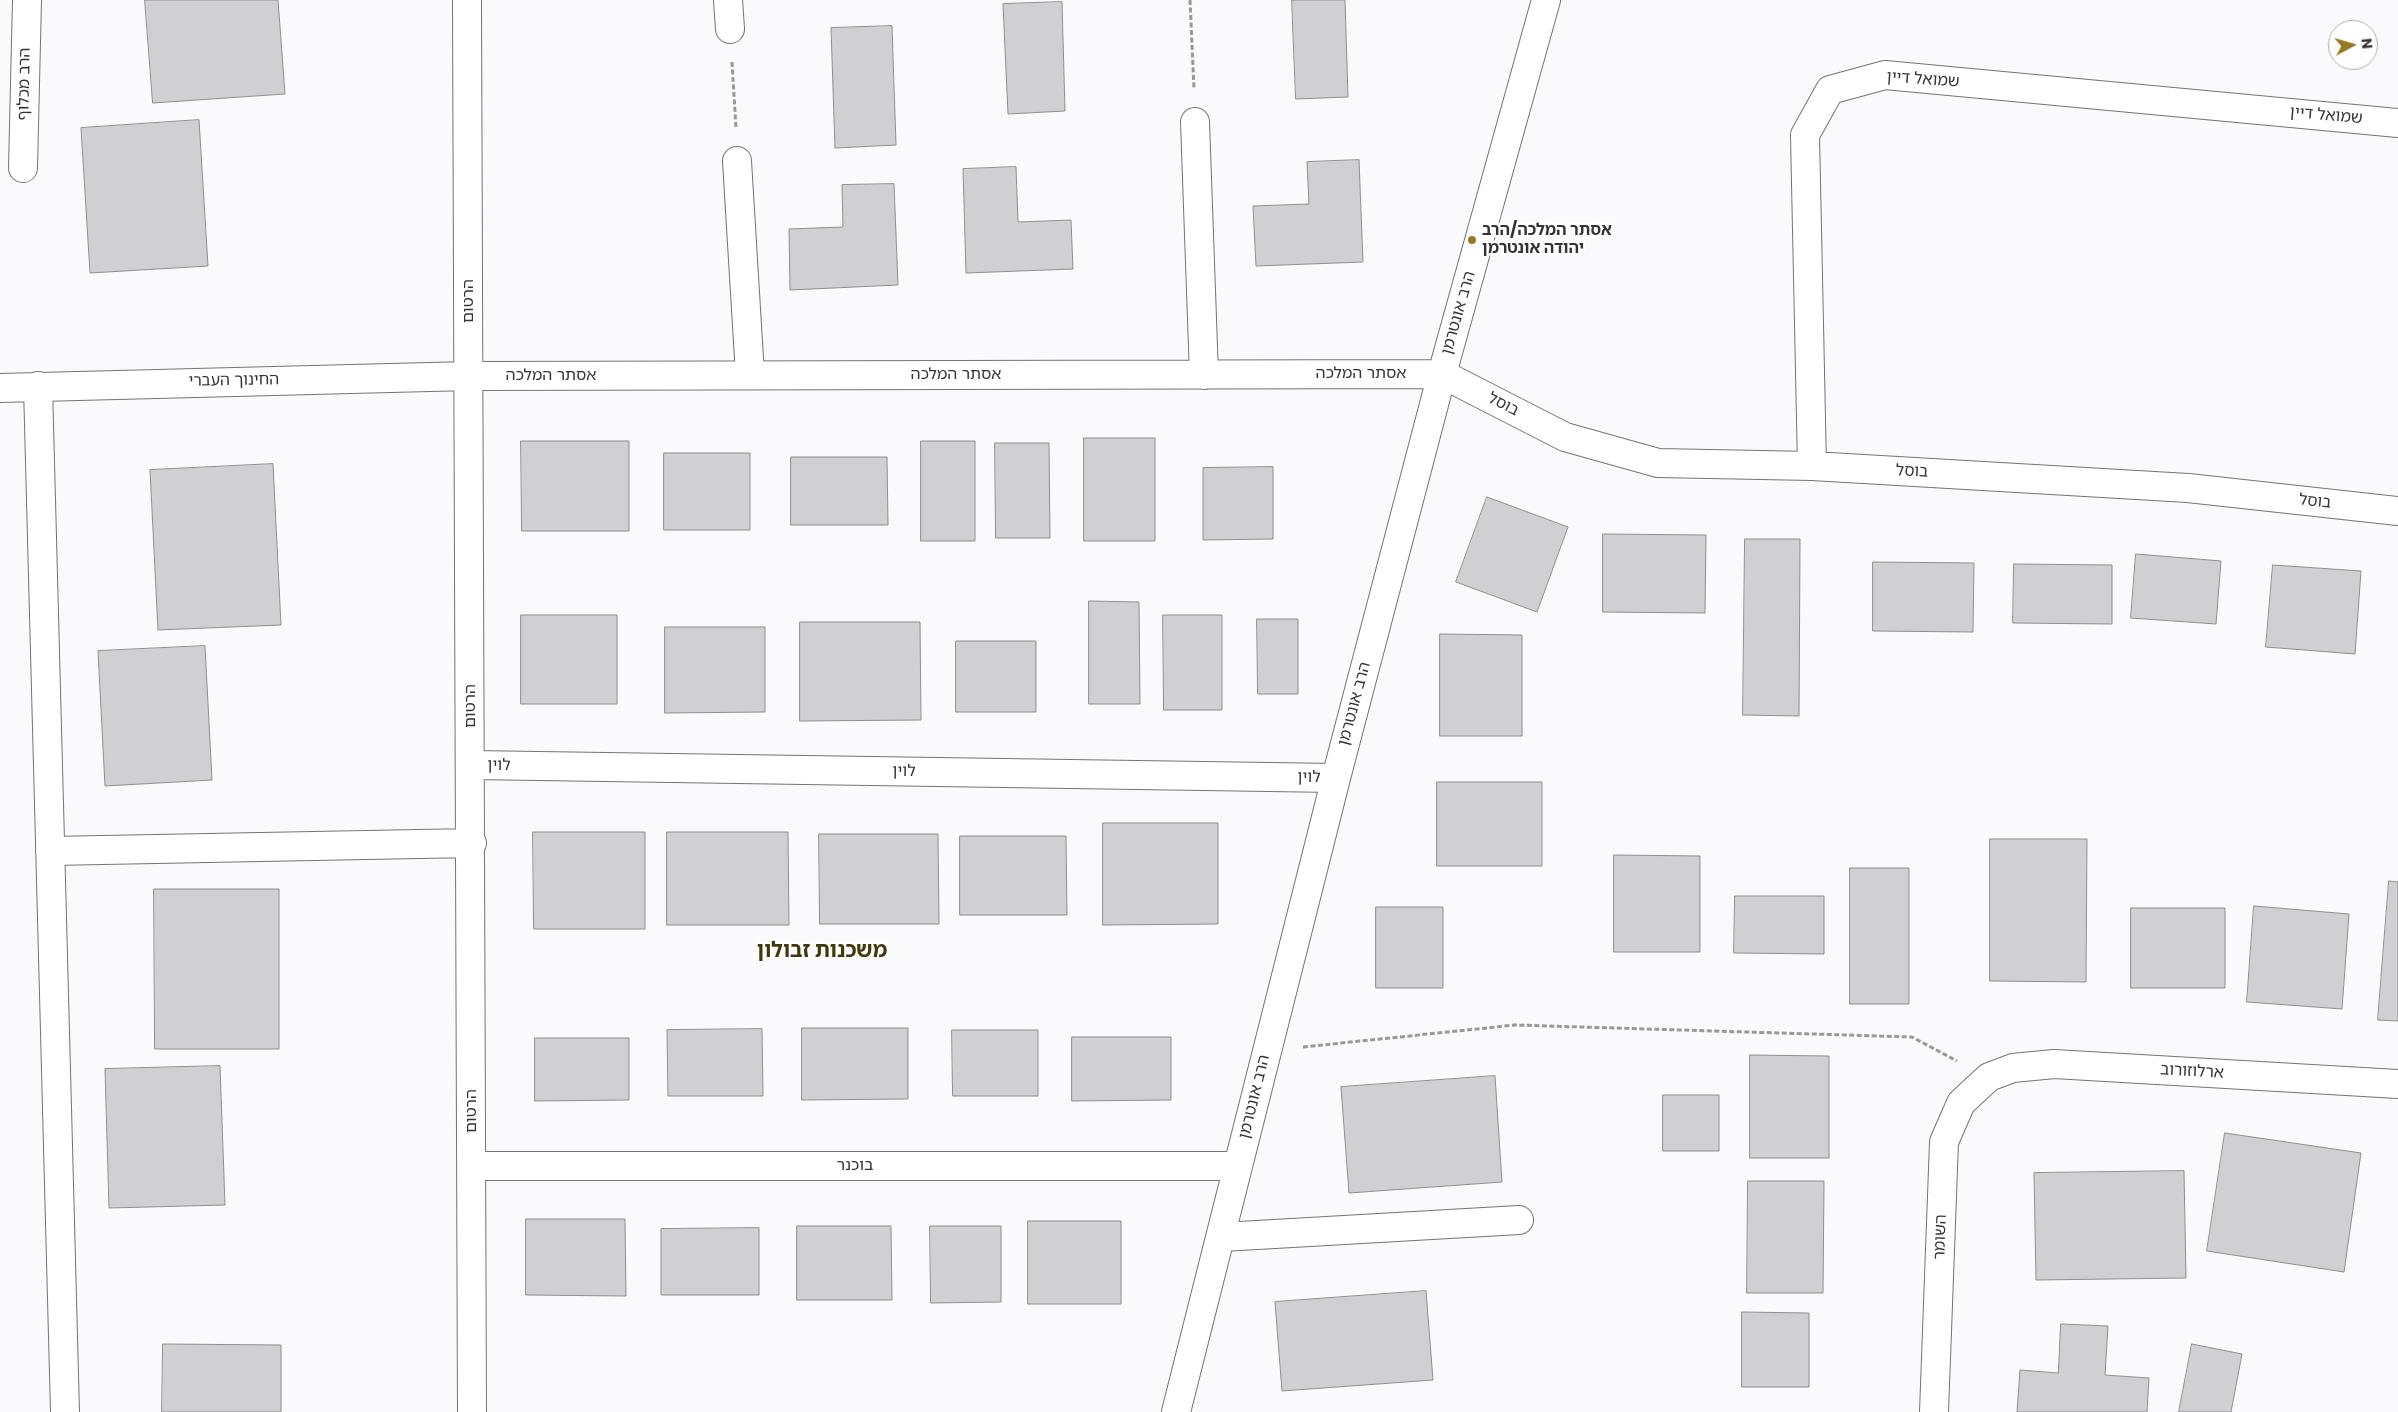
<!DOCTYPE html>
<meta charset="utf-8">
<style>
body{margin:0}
#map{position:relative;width:2398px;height:1412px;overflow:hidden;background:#faf9fc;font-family:Poppins,sans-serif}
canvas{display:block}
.north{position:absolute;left:2328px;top:20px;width:50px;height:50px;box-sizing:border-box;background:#fff;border:1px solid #aeaeae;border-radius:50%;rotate:84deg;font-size:14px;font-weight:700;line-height:20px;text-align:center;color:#343435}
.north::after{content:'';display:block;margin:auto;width:18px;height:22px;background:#957a22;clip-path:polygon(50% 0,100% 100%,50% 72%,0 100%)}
</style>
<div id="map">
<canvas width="2398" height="1412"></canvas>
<div class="north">N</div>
</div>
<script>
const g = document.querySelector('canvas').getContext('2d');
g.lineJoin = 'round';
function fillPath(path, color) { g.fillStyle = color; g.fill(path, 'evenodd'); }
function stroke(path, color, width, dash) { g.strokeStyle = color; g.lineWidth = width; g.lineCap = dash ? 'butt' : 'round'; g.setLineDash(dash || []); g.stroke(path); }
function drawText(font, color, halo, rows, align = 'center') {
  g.font = font + ' Poppins,"Noto Sans Hebrew",sans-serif'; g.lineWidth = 5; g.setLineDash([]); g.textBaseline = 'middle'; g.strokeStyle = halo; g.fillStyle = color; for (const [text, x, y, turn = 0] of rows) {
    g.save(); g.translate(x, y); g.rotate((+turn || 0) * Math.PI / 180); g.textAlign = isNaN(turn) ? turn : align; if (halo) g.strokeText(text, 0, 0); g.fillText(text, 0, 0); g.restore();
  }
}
const building = new Path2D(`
 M145 0H278L285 94 153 103Z
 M1292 0H1345L1348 97 1296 99Z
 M1062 2 1065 111 1008 114 1003 4Z
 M892 26 896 145 835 148 831 28Z
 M199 120 208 266 90 273 81 128Z
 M1359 160 1363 262 1256 266 1253 206 1309 204 1307 162Z
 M1016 167 1018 222 1071 220 1073 269 966 273 963 169Z
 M894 184 898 285 790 290 789 229 843 227 842 185Z
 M1084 438H1155V541H1084Z
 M521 441H629V531H522Z
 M921 441H975V541H921Z
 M995 443H1049L1050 538H996Z
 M664 453H750V530H664Z
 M791 457H887L888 525H791Z
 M273 464 281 625 158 630 150 470Z
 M1273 467V539L1203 540V468Z
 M1487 497 1568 527 1537 612 1456 582Z
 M1603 534 1706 535 1705 613 1603 612Z
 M1745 539H1800L1799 716 1743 715Z
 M2136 554 2221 561 2216 624 2131 618Z
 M1873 562 1974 563 1973 632 1873 631Z
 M2014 564 2112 565V624L2013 623Z
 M2273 565 2361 571 2355 654 2266 647Z
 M1089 601 1139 602 1140 704H1089Z
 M521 615H617V704H521Z
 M1163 615H1222V710H1164Z
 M1257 619H1298V694H1258Z
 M800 622H920L921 720 800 721Z
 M665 627H765V712L665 713Z
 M1440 634 1522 635V736H1440Z
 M956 641H1036V712H956Z
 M205 646 212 780 105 786 98 651Z
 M1437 782H1542V866H1437Z
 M1103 823H1218V924L1103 925Z
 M533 832H645V929H534Z
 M667 832H788L789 925H667Z
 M819 834H938L939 924H820Z
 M960 836H1066L1067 915H960Z
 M1990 839H2087L2086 982 1990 981Z
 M1614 855 1700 856V952H1614Z
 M1850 868H1909V1004H1850Z
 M2389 881 2398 882V1021L2378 1020Z
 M154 889H279V1049H155Z
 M1735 896H1824V954L1734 953Z
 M2254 906 2349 914 2342 1009 2247 1002Z
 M1376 907H1443V988H1376Z
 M2131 908H2225V988H2131Z
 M802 1028H908V1099L802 1100Z
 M762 1029 763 1096H668L667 1030Z
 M952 1030H1038V1096H953Z
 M1072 1037H1171V1100L1072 1101Z
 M535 1038H629V1100L535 1101Z
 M1750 1055 1829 1056V1158H1750Z
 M220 1066 225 1205 109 1208 105 1069Z
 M1495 1076 1502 1182 1349 1193 1341 1087Z
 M1663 1095H1719V1151H1663Z
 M2225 1133 2361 1153 2344 1272 2207 1251Z
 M2184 1171 2186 1278 2036 1280 2034 1173Z
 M1748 1181H1824L1823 1293H1747Z
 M526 1219H625L626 1296 526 1295Z
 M1028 1221H1121V1304H1028Z
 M797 1226H891L892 1300H797Z
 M930 1226H1001V1302L931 1303Z
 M759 1228V1295H661V1229Z
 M1426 1291 1433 1380 1282 1391 1275 1302Z
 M1742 1312 1809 1313V1387H1742Z
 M2061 1324 2108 1326 2105 1375 2149 1378 2147 1412H2017L2020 1370 2058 1373Z
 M163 1344 281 1345V1412H162Z
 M2192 1344 2242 1354 2231 1412H2179Z`);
fillPath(building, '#d0cfd2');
stroke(building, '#8f8e91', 1);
const minor = new Path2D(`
 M467 0 472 1412
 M728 0 730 29
 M1195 122 1204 375
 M737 161 750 375
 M23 168 27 0
 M38 386 65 1412
 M0 388 469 376 1442 374 1565 437 1658 463 1812 466 2188 488 2398 511
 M1812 466 1805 135 1830 90 1885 75 2398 123
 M472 765 1336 778
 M50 851 472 843
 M472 1166H1238
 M1222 1237 1519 1220
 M1176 1412 1336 778 1442 374 1546 0
 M1934 1412 1944 1142 1961 1103 1989 1077 2013 1068 2054 1064 2398 1084`);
stroke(minor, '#747376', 30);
stroke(new Path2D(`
 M1190 0 1194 89
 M732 62 736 128
 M1303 1047 1515 1025 1912 1037 1957 1061`), '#99989a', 3, [5, 2.5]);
stroke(minor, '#fff', 28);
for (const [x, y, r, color] of [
 [1472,240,5,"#957a22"]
]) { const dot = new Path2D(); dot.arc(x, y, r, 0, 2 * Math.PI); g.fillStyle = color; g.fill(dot); stroke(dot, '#fff', 2); }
drawText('16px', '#343435', '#fff', [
 ["שמואל דיין",1923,80,4],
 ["הרב מכלוף",25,84,-89],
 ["שמואל דיין",2326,116,5],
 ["הרטום",469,301,-90],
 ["הרב אונטרמן",1459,313,-74],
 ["אסתר המלכה",1361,374],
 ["אסתר המלכה",956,375],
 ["אסתר המלכה",551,376],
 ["החינוך העברי",234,381,-1],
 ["בוסל",1503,405,27],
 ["בוסל",1912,472,3],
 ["בוסל",2315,502,6],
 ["הרב אונטרמן",1355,704,-75],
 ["הרטום",471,706,-90],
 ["לוין",499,766,1],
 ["לוין",904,772,1],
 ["לוין",1309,778,1],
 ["ארלוזורוב",2192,1072,3],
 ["הרב אונטרמן",1255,1097,-76],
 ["הרטום",472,1111,-90],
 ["בוכנר",855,1166],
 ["השומר",1941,1237,-88]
]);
drawText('bold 16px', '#343435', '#fff', [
 ["אסתר המלכה/הרב",1482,231],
 ["יהודה אונטרמן",1482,249]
], 'left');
drawText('bold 21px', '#44370e', '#fff', [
 ["משכנות זבולון",822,952]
]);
</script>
